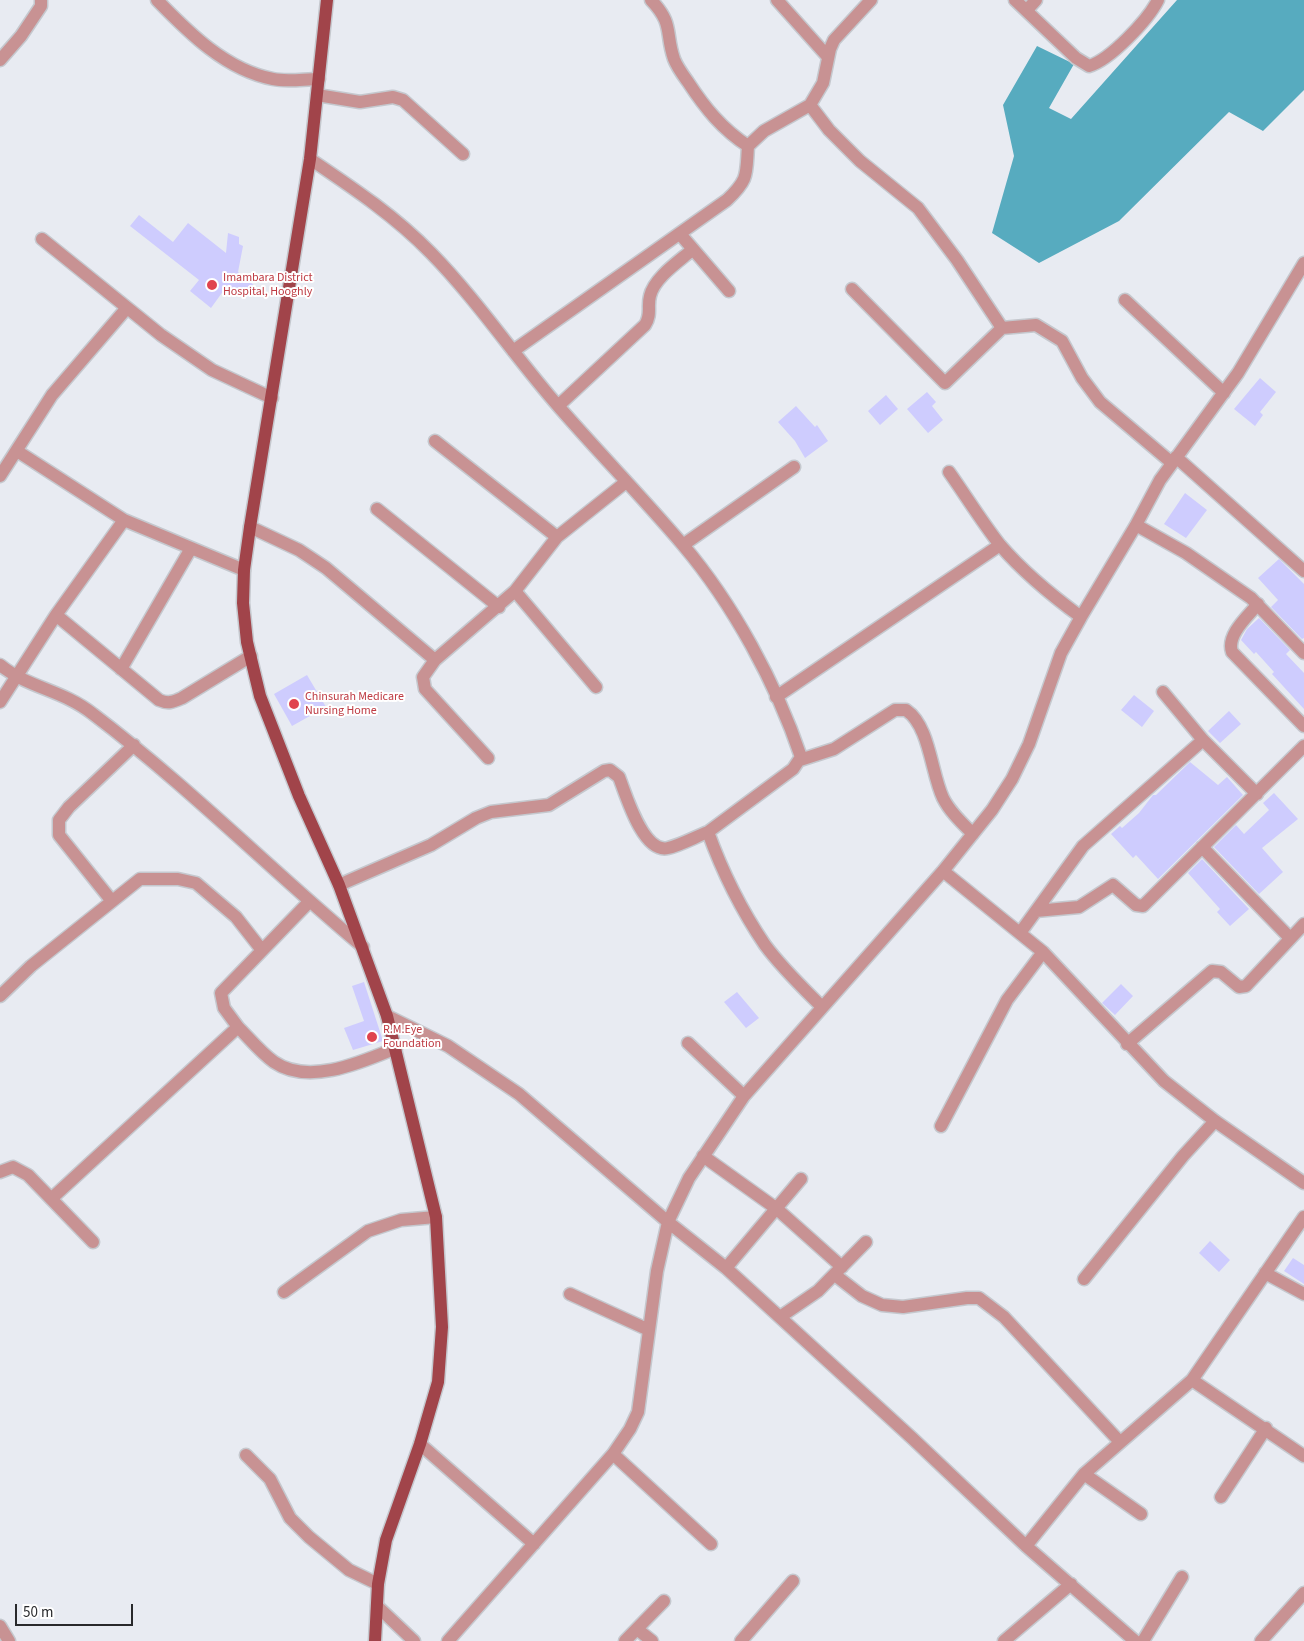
<!DOCTYPE html>
<style>
body{margin:0}
#map{position:relative;width:1304px;height:1641px;overflow:hidden;background:#e8ebf2;font-family:"Source Sans 3",sans-serif}
canvas{display:block}
.scale{position:absolute;left:15px;top:1604px;width:118px;height:22px;box-sizing:border-box;border:2px solid #28292c;border-top:0;padding-left:6px;font-size:15px;line-height:18px;white-space:nowrap;color:#28292c;-webkit-text-stroke:4px #fff;paint-order:stroke}
</style>
<div id="map">
<canvas width="1304" height="1641"></canvas>
<div class="scale">50 m</div>
</div>
<script>
const g = document.querySelector('canvas').getContext('2d');
g.lineJoin = 'round';
function fillPath(path, color) { g.fillStyle = color; g.fill(path, 'evenodd'); }
function stroke(path, color, width, dash) { g.strokeStyle = color; g.lineWidth = width; g.lineCap = dash ? 'butt' : 'round'; g.setLineDash(dash || []); g.stroke(path); }
function drawText(font, color, halo, rows, align = 'center') {
  g.font = font + ' "Source Sans 3",sans-serif'; g.lineWidth = 4; g.setLineDash([]); g.textBaseline = 'middle'; g.strokeStyle = halo; g.fillStyle = color; for (const [text, x, y, turn = 0] of rows) {
    g.save(); g.translate(x, y); g.rotate((+turn || 0) * Math.PI / 180); g.textAlign = isNaN(turn) ? turn : align; if (halo) g.strokeText(text, 0, 0); g.fillText(text, 0, 0); g.restore();
  }
}
fillPath(new Path2D(`
 M1177 0H1304V90L1263 131 1229 112 1119 221 1039 263 992 233 1014 156 1003 105 1037 46 1074 64 1049 108 1071 119Z`), '#57abbf');
fillPath(new Path2D(`
 M139 215 173 242 188 223 226 253 228 233 239 237V244L243 246 238 272 256 287 248 297 238 289 232 296 224 290 211 308 190 291 199 280 130 226Z
 M1260 378 1276 392 1260 412 1263 415 1255 426 1234 409Z
 M927 392 936 402 932 406 943 420 928 433 907 409Z
 M886 395 898 409 880 425 868 411Z
 M796 406 815 427 817 425 828 441 805 458 795 441 778 422Z
 M1185 493 1207 510 1186 538 1164 524Z
 M1279 559 1304 584V638L1302 639 1271 607 1278 600 1258 578Z
 M1259 618 1290 650 1286 654 1304 673V709L1272 674 1274 672 1256 652 1254 654 1241 640 1247 629Z
 M307 675 326 707 292 726 274 694Z
 M1134 695 1154 711 1142 727 1121 710Z
 M1229 711 1241 724 1220 743 1208 731Z
 M1190 762 1218 785 1227 777 1243 795 1158 879 1136 855 1133 858 1111 834 1120 826 1122 828 1139 813 1153 795H1156Z
 M1274 793 1298 819 1262 848 1283 872 1259 894 1214 847 1236 825 1244 834 1269 810 1263 803Z
 M1202 859 1249 909 1230 926 1217 912 1220 909 1188 873Z
 M364 982 383 1041 353 1050 344 1028 364 1021 352 986Z
 M1121 984 1133 996 1115 1015 1102 1003Z
 M737 992 759 1018 746 1028 724 1002Z
 M1210 1241 1230 1260 1219 1272 1199 1253Z
 M1293 1258 1304 1265V1284L1284 1271Z`), '#ceccfe');
const minor = new Path2D(`
 M157 0C189 33 226 70 273 79 287 82 304 79 319 79
 M651 0C674 24 665 33 674 59 677 67 683 75 688 82 705 108 722 129 748 146
 M777 0 828 57
 M1015 0 1076 58 1089 66C1110 60 1148 20 1158 0
 M1027 10 1036 0
 M0 60 21 36 41 6V0
 M317 95 360 102 393 97 403 100 463 154
 M810 105 829 130 860 161 918 208 957 260 1002 328
 M310 159C353 188 395 216 431 253 478 301 515 357 559 407 600 454 643 498 683 545 733 604 776 683 801 757L793 769 708 832C722 871 742 911 765 945 782 968 802 987 822 1007
 M680 234 729 291
 M42 239 161 335 212 370 272 398
 M852 289 945 383 1002 328 1036 325 1062 341 1082 378 1100 402 1172 463
 M1125 300 1224 393
 M513 351 727 200C749 179 746 175 748 146L764 131 810 105 823 83 830 49 834 40 871 0
 M558 406 645 325C652 314 647 307 650 296 654 278 678 262 692 250
 M435 441 557 537
 M17 451 124 520 244 570
 M1176 457 1304 571
 M949 472C966 496 982 522 1000 545 1024 573 1051 595 1081 617
 M0 476 52 395 126 309
 M377 509 499 607
 M1136 525 1186 553 1251 598 1304 653
 M250 527 299 550 326 568 435 660 515 591 557 537 626 482
 M683 545 794 467
 M515 591 596 687
 M1258 604C1248 616 1226 635 1232 652L1304 726
 M56 615 159 700C168 704 173 702 182 698L251 656
 M435 660 423 677 425 689 488 758
 M0 665C28 688 63 690 93 714 188 786 272 871 363 947
 M121 669 190 550
 M1163 692 1203 740 1257 794
 M776 697 1000 545
 M0 702 56 615 124 520
 M800 760 834 749 895 710H906C930 726 931 773 943 798 950 812 962 823 973 834
 M1202 847 1290 938
 M943 871 1043 952 1164 1081 1215 1121 1304 1183
 M339 885 431 845 476 818 491 812 549 805 604 771 610 770 619 777C626 795 643 854 668 848 681 845 695 837 708 832
 M111 900 59 835V820L69 807 134 745
 M1036 911 1079 907 1113 885 1136 905 1143 906 1304 746
 M1020 933 1083 846 1203 740
 M0 996 31 966 140 879H178L196 883 236 917 261 949
 M387 1016 448 1046 519 1094 668 1222 726 1268 912 1438 1026 1546 1135 1641
 M238 1027 224 1008 221 993 309 902
 M688 1043 744 1096
 M1127 1044 1212 971 1221 972 1239 987 1246 986 1304 924
 M941 1126 1007 1000 1043 952
 M703 1156 777 1209 842 1267
 M0 1172 13 1167 28 1175 93 1242
 M51 1199 238 1027C249 1038 261 1053 274 1062 309 1086 362 1062 396 1048
 M726 1268 801 1179
 M1265 1273 1304 1294
 M835 1275 862 1296 882 1305 903 1307 967 1298H979L1004 1317 1120 1442
 M1084 1279 1183 1156 1215 1121
 M284 1292 368 1231 401 1220 436 1217
 M570 1294 649 1330
 M780 1317 818 1291 866 1242
 M1192 1380 1304 1456
 M420 1444 534 1544
 M613 1454 711 1544
 M246 1455 270 1479 290 1518 309 1537 349 1570 378 1584
 M1084 1474 1141 1514
 M1221 1497 1266 1428
 M1026 1546 1084 1474 1192 1380 1304 1217
 M377 1606 414 1641
 M0 1626 9 1641
 M637 1629 652 1641
 M448 1641 613 1454 630 1429 638 1412 657 1271 668 1222 689 1178 744 1096 943 871 992 810 1012 779 1029 744 1061 653 1081 617 1136 525 1160 480 1238 373 1304 263
 M625 1641 664 1601
 M741 1641 793 1581
 M1004 1641 1071 1584
 M1143 1641 1182 1577
 M1261 1641 1304 1593`);
const major = new Path2D(`
 M327 0 310 159 250 527 244 570 243 603 247 642 260 696 299 796 339 885 387 1016 436 1217 442 1327 438 1382 420 1444 386 1540 378 1584 375 1641`);
stroke(minor, '#c5c8ce', 15);
stroke(major, '#c5c8ce', 15);
stroke(minor, '#c89293', 12);
stroke(major, '#a1444a', 12);
for (const [x, y, r, color] of [
 [212,285,6,"#e0444e"],
 [294,704,6,"#e0444e"],
 [372,1037,6,"#e0444e"]
]) { const dot = new Path2D(); dot.arc(x, y, r, 0, 2 * Math.PI); g.fillStyle = color; g.fill(dot); stroke(dot, '#fff', 2); }
drawText('12px', '#be3a42', '#fff', [
 ["Imambara District",223,278],
 ["Hospital, Hooghly",223,292],
 ["Chinsurah Medicare",305,697],
 ["Nursing Home",305,711],
 ["R.M.Eye",383,1030],
 ["Foundation",383,1044]
], 'left');
</script>
